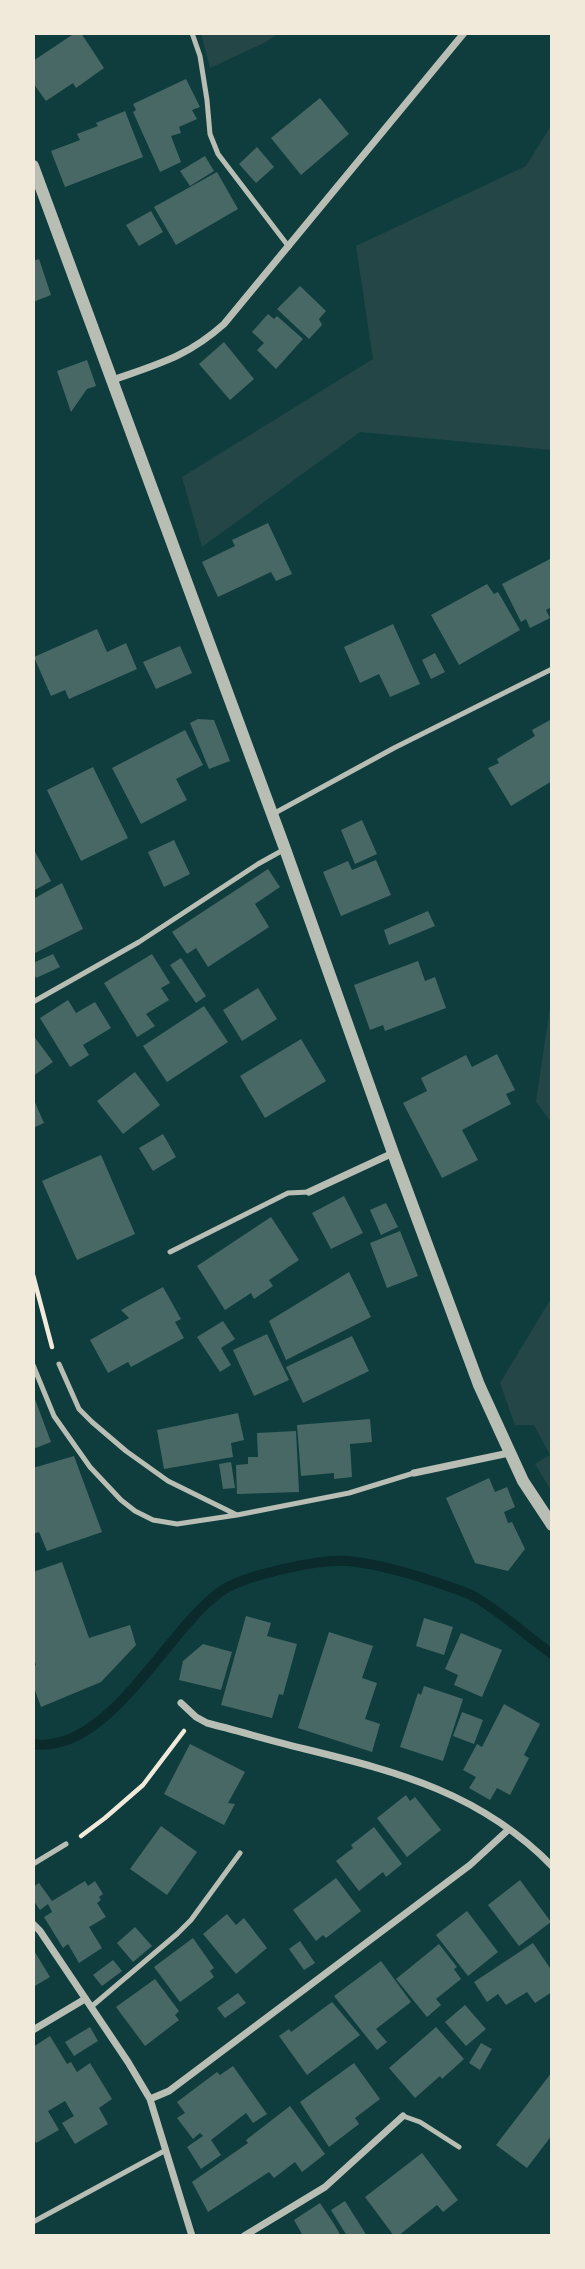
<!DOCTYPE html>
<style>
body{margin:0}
#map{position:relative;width:585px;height:2269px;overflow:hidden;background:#0f3d3e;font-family:Literata,serif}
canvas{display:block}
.frame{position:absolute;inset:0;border:35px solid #f1e9da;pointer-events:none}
</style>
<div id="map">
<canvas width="585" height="2269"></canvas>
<div class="frame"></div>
</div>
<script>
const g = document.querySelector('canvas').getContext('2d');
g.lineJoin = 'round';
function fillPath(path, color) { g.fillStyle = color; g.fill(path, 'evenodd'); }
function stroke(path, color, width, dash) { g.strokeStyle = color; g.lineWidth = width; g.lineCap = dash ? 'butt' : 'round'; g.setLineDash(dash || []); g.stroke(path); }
fillPath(new Path2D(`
 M201 33H278L266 42 210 68Z
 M552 124V450L360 432 202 547 182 477 373 359 356 246 526 166Z
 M551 1000H552V1123L536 1102Z
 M552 1297V1492L535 1464 550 1455 534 1425H515L500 1383Z`), '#244646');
stroke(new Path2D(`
 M33 1744C108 1755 166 1631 220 1592 243 1575 319 1559 348 1561 381 1564 419 1576 450 1587 458 1590 468 1593 475 1597 501 1612 527 1636 552 1654`), '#0a2a2b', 10);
fillPath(new Path2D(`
 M75 33H81L104 68 76 88 73 83 46 101 33 83V61Z
 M186 79 200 107 192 110 197 119 179 127 181 133 171 136 181 162 160 172 133 112 136 110 133 104Z
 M320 98 349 134 301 175 271 138Z
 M125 111 143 157 65 187 51 151 80 140 77 134 98 126 96 123Z
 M257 147 274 167 256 183 239 164Z
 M205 156 214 171 190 186 180 171Z
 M217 172 238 209 176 245 154 207Z
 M151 211 163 232 139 246 126 225Z
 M39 259 51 295 33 302V261Z
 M300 286 326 311 319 319 322 325 309 339 277 309Z
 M268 314 274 319 277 316 303 339 276 369 257 350 264 343 252 332Z
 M224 342 254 379 230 400 199 364Z
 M87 360 96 386 87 389 71 412 57 371Z
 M268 523 292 574 276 581 271 572 218 597 202 562 235 546 232 540Z
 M552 558V607L546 610 550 618 530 628 526 619 521 622 502 584Z
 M487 584 494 594 498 592 520 630 459 665 431 615Z
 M393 624 420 684 390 697 379 674 360 683 344 647Z
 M97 629 107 652 126 643 137 669 69 699 65 690 51 696 34 657Z
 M180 646 192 673 156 689 143 662Z
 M435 653 445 672 431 679 422 660Z
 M198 719 214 720 230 761 209 769 190 723Z
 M552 719V781L511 806 488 768 499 763 497 759 535 736 532 730Z
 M185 730 203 765 176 779 187 800 141 824 112 768Z
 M93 767 128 838 81 861 47 790Z
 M362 820 377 854 355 864 341 830Z
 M174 840 190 874 164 887 148 852Z
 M33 848 51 881 33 891Z
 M376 860 391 895 341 916 323 872 348 861 352 870Z
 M268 869 280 887 255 904 269 927 208 967 196 948 187 954 172 932Z
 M62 883 83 929 33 954V899Z
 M428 911 435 926 389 945 384 930Z
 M53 954 60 967 36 978 33 971V963Z
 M152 954 170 983 161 988 169 1000 146 1014 155 1026 137 1037 104 983Z
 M181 958 206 996 196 1003 170 965Z
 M418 961 425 981 435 977 446 1008 385 1031 383 1025 370 1030 354 985Z
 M258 988 277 1019 242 1041 223 1010Z
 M68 1000 76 1013 95 1002 111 1028 83 1045 89 1055 70 1067 40 1018Z
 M204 1006 228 1042 167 1082 143 1046Z
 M33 1035 53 1062 33 1076Z
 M301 1039 326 1081 265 1118 240 1076Z
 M497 1054 515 1090 506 1094 511 1104 462 1130 478 1160 442 1178 403 1103 427 1091 421 1078 466 1055 472 1067Z
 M135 1072 160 1105 123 1134 97 1101Z
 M33 1098 44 1123 33 1128Z
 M163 1134 176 1157 153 1171 139 1148Z
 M101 1155 135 1234 77 1260 42 1181Z
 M344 1196 363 1233 331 1249 312 1213Z
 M386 1203 398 1227 381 1235 370 1210Z
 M271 1217 299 1260 269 1280 273 1286 254 1299 251 1293 225 1310 197 1266Z
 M400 1231 418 1276 387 1288 370 1243Z
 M349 1272 371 1317 286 1360 269 1321Z
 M163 1287 181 1319 175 1322 184 1338 131 1367 128 1362 108 1373 90 1340 129 1318 121 1310Z
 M223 1321 235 1339 221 1348 231 1365 220 1372 197 1337Z
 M267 1334 289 1380 254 1396 233 1350Z
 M352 1336 369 1371 303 1403 286 1367Z
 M33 1394 51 1442 33 1449Z
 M238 1413 244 1440 231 1443 233 1457 164 1469 157 1430Z
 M370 1419 372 1442 350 1444 352 1477 334 1479V1473L301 1476 297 1425Z
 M296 1431 299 1492 237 1494 236 1465 248 1464V1457H258L257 1433Z
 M74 1456 102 1532 47 1551 39 1532 33 1534V1468Z
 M231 1462 235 1488 223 1489 219 1464Z
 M489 1478 495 1492 507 1487 515 1507 504 1512 508 1523 512 1522 525 1549 508 1571 475 1563 446 1498Z
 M62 1562 89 1638 130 1625 136 1645 101 1682 41 1707 33 1685V1666L36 1665 33 1656V1572Z
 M246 1616 271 1623 267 1636 297 1644 283 1695 279 1694 272 1718 221 1705Z
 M424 1618 453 1627 444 1655 416 1646Z
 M329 1632 373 1646 362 1678 377 1683 365 1719 380 1724 372 1752 298 1728Z
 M461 1633 502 1650 482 1697 454 1685 458 1675 445 1669Z
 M203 1644 232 1652 221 1690 179 1680 183 1661Z
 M424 1686 463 1699 443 1761 400 1747 418 1693 421 1695Z
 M504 1704 540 1724 524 1755 529 1758 510 1795 497 1788 490 1800 469 1788 476 1777 463 1770 477 1744 482 1747Z
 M462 1712 483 1720 474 1744 453 1736Z
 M190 1744 245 1772 228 1803 235 1804 224 1825 164 1794Z
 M406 1795 410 1801 415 1797 441 1830 407 1857 377 1818Z
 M161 1826 197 1852 167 1895 130 1869Z
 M374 1827 402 1864 386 1877 383 1872 359 1891 336 1861 353 1848 351 1845Z
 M336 1878 361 1911 326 1938 323 1935 316 1941 293 1910Z
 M520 1880 551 1922 519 1946 488 1905Z
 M85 1881 88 1886 95 1881 103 1894 99 1897 101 1900 97 1903 106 1917 89 1927 102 1948 79 1963 68 1944 63 1948 44 1917 52 1912 48 1904 40 1910 33 1900V1887L39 1883 52 1901Z
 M467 1911 498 1952 468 1976 436 1935Z
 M227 1914 236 1925 244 1918 267 1948 236 1974 203 1934Z
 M135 1927 152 1946 133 1962 117 1943Z
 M193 1938 214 1968 210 1971 214 1977 180 2002 154 1967Z
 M300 1941 315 1963 304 1970 289 1949Z
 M533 1943 552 1971V1992L535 2003 527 1992 506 2005 498 1994 487 2002 474 1982Z
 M439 1944 457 1967 454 1969 461 1979 436 1999 441 2005 427 2017 396 1979Z
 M33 1949 50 1977 33 1987Z
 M113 1960 122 1971 102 1986 93 1975Z
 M381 1961 411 2002 376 2029 387 2042 377 2050 334 1996Z
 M155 1979 179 2011 175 2015 179 2020 145 2046 116 2007Z
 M238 1993 246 2003 225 2018 217 2008Z
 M332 2002 360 2035 307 2075 279 2036 289 2029 291 2032Z
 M465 2005 486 2029 466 2046 445 2022Z
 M90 2027 98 2041 74 2056 65 2042Z
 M436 2027 464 2059 442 2079 440 2076 415 2098 389 2068Z
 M50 2036 67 2064 71 2062 77 2072 90 2063 112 2099 99 2108 108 2124 75 2144 62 2123 74 2116 65 2101 48 2111 59 2130 36 2143 33 2138V2047Z
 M481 2043 492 2049 480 2070 469 2063Z
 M354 2063 380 2099 355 2118 359 2124 329 2147 300 2102Z
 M233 2066 267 2114 253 2123 246 2113 211 2140 221 2155 201 2169 187 2147 203 2136 200 2133 193 2139 177 2118 185 2113 177 2102 217 2072 220 2075Z
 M552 2072V2135L527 2168 496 2145Z
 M290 2106 325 2154 302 2172 295 2162 274 2178 269 2172 208 2212 192 2182 248 2143 246 2140Z
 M422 2153 458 2200 443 2212 437 2205 398 2236H394L365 2197Z
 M345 2201 367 2236H347L331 2210Z
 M320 2203 334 2224 341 2236H303L294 2220Z`), '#486865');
stroke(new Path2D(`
 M33 1275 52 1347
 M81 1836 105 1818 143 1785 184 1731`), '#f1e9da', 4.5);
stroke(new Path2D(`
 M192 33 200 56 207 100 210 134 218 154 289 247
 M273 814 394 748 552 669
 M33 1002 139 942 258 864 285 849
 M170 1252 288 1193 309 1192
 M59 1364 79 1409 92 1422 126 1451 168 1481 237 1515
 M33 1365 54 1416 90 1467 121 1500 135 1511 153 1520 177 1524 237 1515 349 1493 414 1473
 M33 1864 66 1844
 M91 2007 177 1934 191 1920 240 1853
 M403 2116 420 2122 459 2147
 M33 2222 166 2150`), '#b8beb3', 5);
stroke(new Path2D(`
 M113 380C158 364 187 357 224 324L464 33
 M309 1192 393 1153
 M414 1473 509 1453
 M181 1703 196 1717 207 1723C239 1731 272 1741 305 1749 399 1772 482 1794 552 1866
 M33 1924 40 1931 128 2062 150 2099 192 2236
 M33 2030 85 1999
 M150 2099 169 2091 470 1865 508 1830
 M244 2236 325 2187 403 2116`), '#b8beb3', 7);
stroke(new Path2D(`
 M33 166 285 849 393 1153 479 1385 523 1481 552 1525`), '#b8beb3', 12);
</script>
